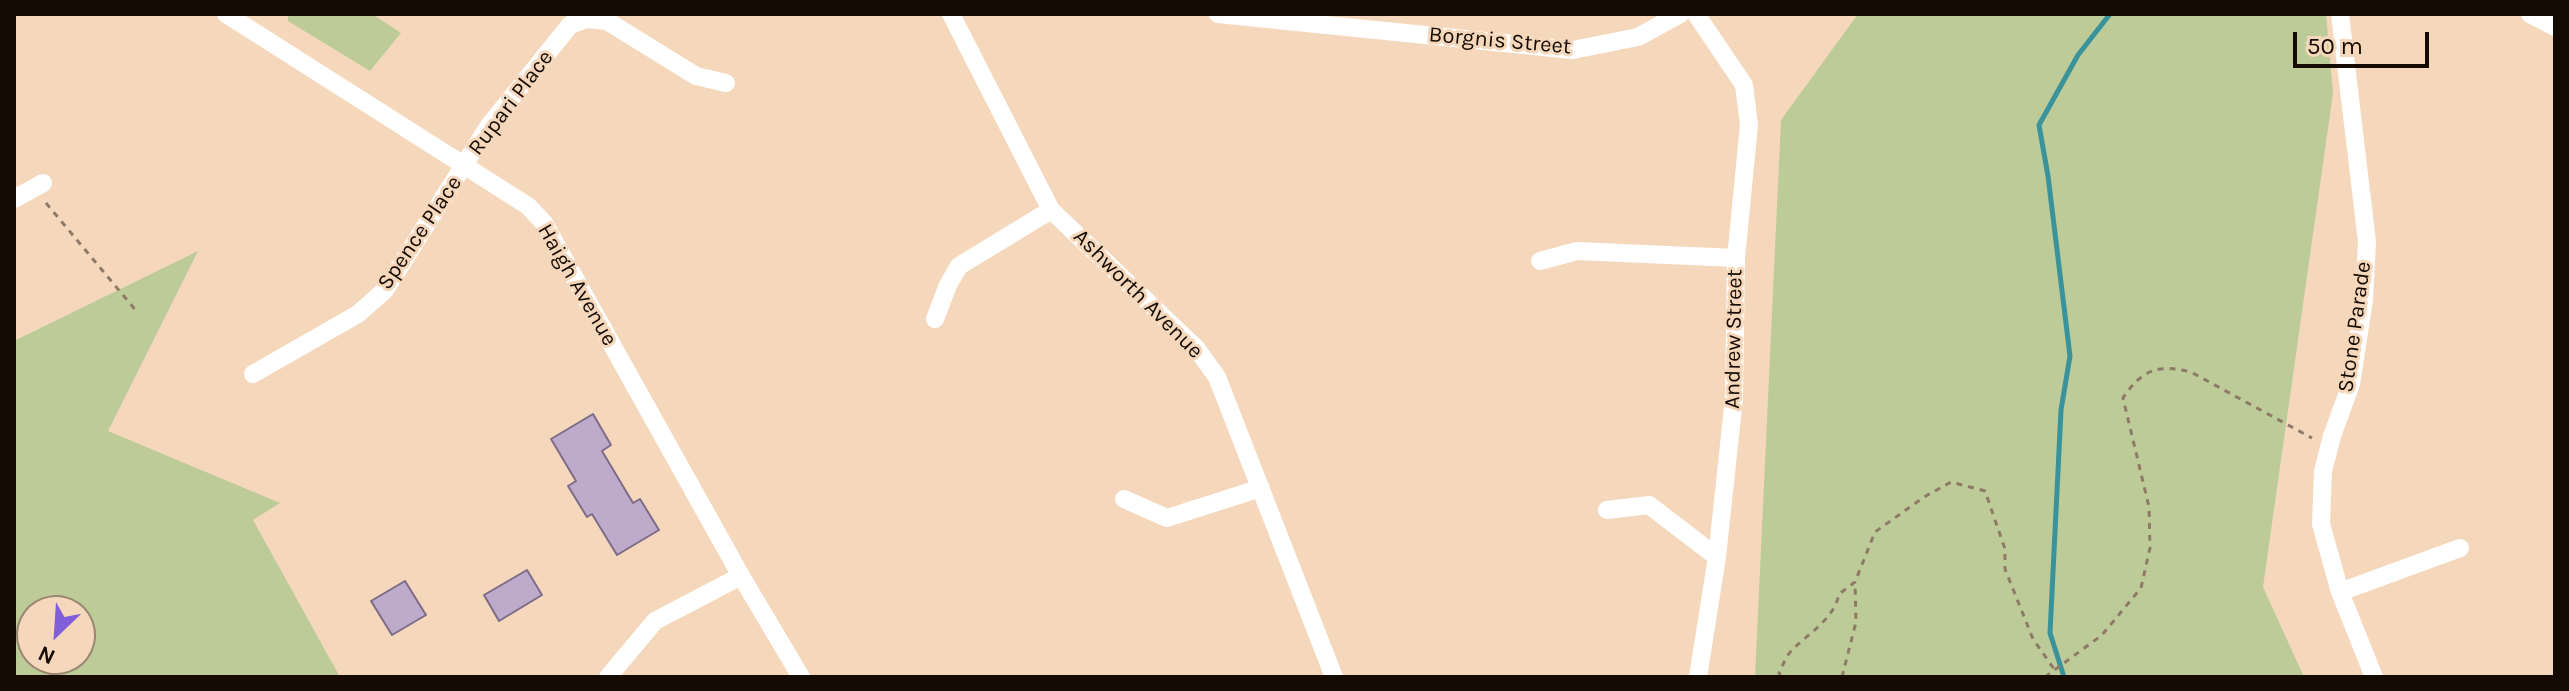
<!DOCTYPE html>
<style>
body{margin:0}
#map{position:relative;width:2569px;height:691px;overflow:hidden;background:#f5d8bc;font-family:Karla,sans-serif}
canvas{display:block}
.frame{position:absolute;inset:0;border:16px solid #150b03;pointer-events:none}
.north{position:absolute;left:16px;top:595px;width:80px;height:80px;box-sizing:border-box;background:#f5d8bc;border:2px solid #9b8672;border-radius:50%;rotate:205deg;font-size:22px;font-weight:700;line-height:32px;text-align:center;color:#150b03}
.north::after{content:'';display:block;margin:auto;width:28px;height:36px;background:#825fda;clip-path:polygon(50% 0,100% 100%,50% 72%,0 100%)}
.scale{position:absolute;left:2293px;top:32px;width:136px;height:36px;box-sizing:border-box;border:4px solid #150b03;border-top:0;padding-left:10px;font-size:24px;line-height:28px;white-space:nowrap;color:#150b03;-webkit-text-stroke:6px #f5d8bc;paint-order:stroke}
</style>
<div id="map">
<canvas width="2569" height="691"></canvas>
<div class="frame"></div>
<div class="north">N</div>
<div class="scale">50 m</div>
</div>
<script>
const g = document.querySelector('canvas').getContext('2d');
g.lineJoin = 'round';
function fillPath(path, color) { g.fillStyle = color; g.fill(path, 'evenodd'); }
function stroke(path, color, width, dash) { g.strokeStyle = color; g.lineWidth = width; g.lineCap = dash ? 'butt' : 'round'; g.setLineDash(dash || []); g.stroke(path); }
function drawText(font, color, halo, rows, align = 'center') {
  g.font = font + ' Karla,sans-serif'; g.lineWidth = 6; g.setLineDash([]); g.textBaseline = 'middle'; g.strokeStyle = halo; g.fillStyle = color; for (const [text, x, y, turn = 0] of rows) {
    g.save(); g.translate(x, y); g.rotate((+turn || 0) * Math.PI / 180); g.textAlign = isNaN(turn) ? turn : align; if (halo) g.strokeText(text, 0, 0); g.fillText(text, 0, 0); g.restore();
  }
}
fillPath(new Path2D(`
 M288 14H372L401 33 370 71 288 21Z
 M1858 14H2326L2333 93 2263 587 2304 677H1755L1781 120Z
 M198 251 108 431 280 503 253 520 340 677H14V341ZM32 611H80V659H32Z`), '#bccb98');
stroke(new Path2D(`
 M2064 677 2050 633 2061 410 2070 356 2048 176 2039 125 2078 55 2110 14`), '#3a939b', 5);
const building = new Path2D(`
 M593 414 611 445 602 451 633 503 640 499 659 530 617 555 592 514 587 517 568 486 576 481 551 439Z
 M527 570 542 595 499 621 484 595Z
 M405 581 426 615 392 635 371 601Z`);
fillPath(building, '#beabcb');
stroke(building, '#7d6b88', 2);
stroke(new Path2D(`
 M46 203 138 313
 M1781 677 1779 673C1783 665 1786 656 1792 650 1809 633 1834 619 1839 594L1855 582 1875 532 1924 497 1951 482 1985 491 2005 549V569L2033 639 2054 669
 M1842 677 1856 622 1855 582
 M2045 677 2102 635 2141 588 2150 548 2149 507 2123 398C2142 369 2159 364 2191 372L2312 438`), '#8e7a67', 3, [6, 6]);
stroke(new Path2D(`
 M226 14 528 206 544 223 741 576 801 677
 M951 14 1051 210 1196 348 1217 377 1334 677
 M1218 14 1573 50 1638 37 1680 14
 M1696 14 1744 85 1749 125 1736 258 1734 398 1717 557 1698 677
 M2340 14 2367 242 2364 300 2351 384 2332 436 2323 471 2321 524 2340 592 2374 677
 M2530 14 2555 27
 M14 199 43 183
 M1540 261 1577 251 1736 258
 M935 319 948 285 959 266 1051 210
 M253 374 358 314 385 290 488 127 570 25 586 19 607 21 696 76 726 83
 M1124 499 1167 518 1261 488
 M1607 510 1649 505 1717 557
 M2340 592 2460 548
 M608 677 655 621 741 576`), '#fff', 18);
drawText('22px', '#150b03', '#f5d8bc', [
 ["Borgnis Street",1500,41,5],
 ["Rupari Place",511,103,-53],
 ["Spence Place",420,233,-56],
 ["Haigh Avenue",577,285,60],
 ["Ashworth Avenue",1138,294,45],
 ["Stone Parade",2355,327,-82],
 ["Andrew Street",1734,339,-89]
]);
</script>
